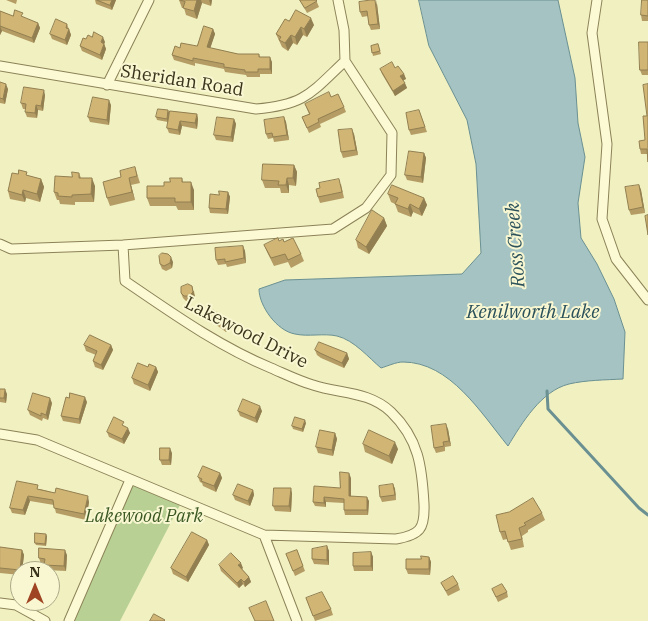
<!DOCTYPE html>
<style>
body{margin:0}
#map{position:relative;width:648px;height:621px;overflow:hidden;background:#f1f0c1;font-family:"IBM Plex Serif",serif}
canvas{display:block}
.north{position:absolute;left:10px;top:561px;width:50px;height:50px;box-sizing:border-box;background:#f8f7d1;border:1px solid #aca989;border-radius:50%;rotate:0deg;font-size:14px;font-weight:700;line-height:20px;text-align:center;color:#3a331c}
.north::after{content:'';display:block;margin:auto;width:18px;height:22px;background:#9f4523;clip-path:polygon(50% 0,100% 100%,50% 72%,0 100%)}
</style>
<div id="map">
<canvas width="648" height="621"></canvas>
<div class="north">N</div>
</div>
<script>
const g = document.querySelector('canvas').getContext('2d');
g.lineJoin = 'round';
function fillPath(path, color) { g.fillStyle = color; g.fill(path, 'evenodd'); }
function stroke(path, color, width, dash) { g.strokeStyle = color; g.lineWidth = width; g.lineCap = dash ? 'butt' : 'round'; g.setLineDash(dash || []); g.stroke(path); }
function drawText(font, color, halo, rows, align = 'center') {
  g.font = font + ' "IBM Plex Serif",serif'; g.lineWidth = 4; g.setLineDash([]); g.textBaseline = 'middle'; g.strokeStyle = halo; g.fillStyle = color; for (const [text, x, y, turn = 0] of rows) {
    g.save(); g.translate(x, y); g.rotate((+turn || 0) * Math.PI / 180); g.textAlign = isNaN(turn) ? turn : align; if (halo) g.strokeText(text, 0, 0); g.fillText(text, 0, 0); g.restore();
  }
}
fillPath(new Path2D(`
 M130 480 182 501 120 621H69Z`), '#b8d094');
const water = new Path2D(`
 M419 0H558L575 78 578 123 585 157 578 203 581 238 597 264 614 299 625 332 623 379C605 380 586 380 569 384 541 391 522 423 508 446 481 413 450 362 403 362 396 362 388 366 381 368 369 358 354 340 337 336 324 333 308 337 295 334 277 331 259 306 259 289L285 280 462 274 481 253 476 164 467 120 429 46Z`);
fillPath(water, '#a4c3c2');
stroke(water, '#6a9092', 1);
stroke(new Path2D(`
 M547 391 548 409 639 508 648 515`), '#6a9092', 3);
const minor = new Path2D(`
 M338 0 344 30 345 61
 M597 0 592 33 607 144 602 219 616 259 648 300
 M0 66 256 109C305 105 311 93 345 61
 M107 85 149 0
 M0 244 11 249 123 245 333 229 366 208 391 175 392 133 345 61
 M0 434 37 440 264 535 396 539C420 535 425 529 424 504 422 467 419 439 391 412 369 391 340 394 313 385 299 381 285 374 271 368 218 346 172 313 125 281L123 245
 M264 535 297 621
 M0 603 16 605 45 621
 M69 621 130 480`);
stroke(minor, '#8c8257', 11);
stroke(minor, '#fbfad5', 9);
fillPath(new Path2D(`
 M6 0H17L16 4Z
 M95 0H116L112 10 96 4Z
 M179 0H212L211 6 202 3 197 19 186 15 184 8H182Z
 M300 0H316L319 7 307 13Z
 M648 0V21H642L641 15Z
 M377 4 380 29 371 30 369 25 368 16 362 17 360 12Z
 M0 11 13 16 24 18 38 23 40 28 34 43 2 31 0 35Z
 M289 21 314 25 307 37 303 35 297 45 293 43 288 51 282 47 276 34Z
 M67 24 71 35 67 45 52 39 50 34Z
 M213 29 215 34 210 48 238 54H259L260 57 272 62V74H260V77H247L246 75 225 72 224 69 195 63V66L174 60 172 55 180 48 197 46Z
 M86 39 105 42 104 43 106 49 102 60 82 51 80 46Z
 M648 42V75H642L640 70Z
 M378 44 381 54 373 56 371 46Z
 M395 68 404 74 406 79 403 80 407 88 395 96 382 74 380 69Z
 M0 82 8 89 5 104 0 103Z
 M648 84V163L647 154H641L640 149 645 140 647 116Z
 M45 95 43 111 38 110 37 118 27 117 25 112 26 109H23L21 103Z
 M331 97 344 107 346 112 320 124 321 127 309 133 302 117 309 114 305 104Z
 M111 105 109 125 90 122 88 117Z
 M168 110 169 113 168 122 157 120 156 117Z
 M419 110 427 132 411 135 409 130Z
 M170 111 197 114 198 119 197 129 182 126 180 135 169 133 167 128Z
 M284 117 286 122 289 140 274 142 273 138 268 139 266 134Z
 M234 119 236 124 233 142 216 140 214 135Z
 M354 134 358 155 343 158 341 152Z
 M424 153 426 158 423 183 407 180 405 175Z
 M294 165 297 172 296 186 289 185V193H281L280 188H265L262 180Z
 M135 167 140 183 131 185 135 200 110 206 107 198 121 177Z
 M79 173 81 178 95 186 94 202H75V205L60 204 59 200H57L54 192 72 177Z
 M18 174 29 176 41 179 44 187 40 202 26 198 25 202 10 199 8 191Z
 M182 178 183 182 194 190V210H178L176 206H150L147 198 170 182Z
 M341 184 344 198 320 203 318 197 320 188Z
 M639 185 641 190 645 213 631 215 629 210Z
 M228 192 230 197 228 214 210 213 209 208 219 195Z
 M388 194 424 198 427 205 422 216 413 212 411 217 398 212 395 204 391 202Z
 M384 218 387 226 369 254 358 248 356 240Z
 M279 241 284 242 301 254 304 261 291 268 288 262 274 266 267 252 264 245Z
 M243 246 245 251 246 263 227 267 226 264 218 265 216 260Z
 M173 262 172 268 166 271 162 269 160 264Z
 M194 291 195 297 190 301H186L183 298 181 293Z
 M209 316 228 320 230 325 226 332 211 321Z
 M84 345H111L113 350 103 370 95 367 93 361 96 355 86 351Z
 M315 350 347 353 349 359 344 368 321 358 317 355Z
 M148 367H156L158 372 150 391 134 384 132 378Z
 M0 389 7 394 6 403 0 402V406Z
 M87 402 80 424 63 421 61 416Z
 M52 403 48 420 43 418 42 421 30 415 28 410Z
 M238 411H262L257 423 240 416Z
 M306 423 303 432 293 429 292 426Z
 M125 426 130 433 124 444 109 437 107 432Z
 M448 429 451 446 445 447V451L436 453 434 448Z
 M335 433 337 439 333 456 318 453 316 447Z
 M363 444 398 449 392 464 365 452Z
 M172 453 171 465H162L160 460Z
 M220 473 222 478 216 492 203 486 202 483 200 482 198 477Z
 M351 478V496L369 501 368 515H345L344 510V503L326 502V507L315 506 313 502 340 488Z
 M393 484 395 489 396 500 382 502 380 497Z
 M40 489 89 502 86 520 56 513 54 505 30 501 25 515 12 513 10 508Z
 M253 490 254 495 250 506 235 500 233 495Z
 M292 493 291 512 275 511 273 506Z
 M542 513 545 520 528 530V532L522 536 524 547 511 550 507 539 503 540 500 532Z
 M47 536 46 546 36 545 35 543Z
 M207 540 209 545 188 582 173 574 171 568Z
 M327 546 329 551V565L314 564 312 559Z
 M0 547 22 550 24 555 22 571H20V575L0 573Z
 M297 550 305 571 295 576 286 554Z
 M371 552 373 557V571H354L353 566Z
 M67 555 66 571 46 570 44 564H41L39 558Z
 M429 557 431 562 430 575 408 574 406 569 421 559Z
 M219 565 243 568 242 569 249 577 251 582 245 587 243 584 239 588 221 571Z
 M441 583 458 584 460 590 448 596Z
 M492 589 507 592 508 597 498 602Z
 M306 598 331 609 333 615 315 621Z`), '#b49c64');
fillPath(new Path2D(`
 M112 0H116L112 10 110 5Z
 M197 0H201L202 3 197 19 194 11Z
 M209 0H212L211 6Z
 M376 0 377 4 380 29 378 24Z
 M311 18 314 25 307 37 304 29Z
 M38 23 40 28 34 43 32 38Z
 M0 26 2 31 0 35Z
 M301 27 303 35 297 45 295 37Z
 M69 29 71 35 67 45 65 40Z
 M213 29 215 34 209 52 207 47Z
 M291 35 293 43 288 51 285 43Z
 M103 37 105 42 103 47 101 42Z
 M104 44 106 49 102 60 100 55Z
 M270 57 272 62V74L270 69Z
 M404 74 406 79 402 81 400 76Z
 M405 83 407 88 395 96 393 91Z
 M6 84 8 89 5 104 3 99Z
 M44 90 45 95 43 111 41 106Z
 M109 100 111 105 109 125 107 120Z
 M36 105 38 110 37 118 35 113Z
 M168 110 169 113 168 122 167 119Z
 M197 114 198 119 197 129 195 123Z
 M284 117 286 122 289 140 287 135Z
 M234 119 236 124 233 142 231 137Z
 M180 121 182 126 180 135 178 130Z
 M352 129 354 134 358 155 356 150Z
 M424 153 426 158 423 183 421 177Z
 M294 165 297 172 296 186 293 178Z
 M92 178 95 186 94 202 91 194Z
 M129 178 131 185 135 200 132 192Z
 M287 178 289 185V193L286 185Z
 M41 179 44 187 40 202 37 194Z
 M191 182 194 190V210L191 202Z
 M639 185 641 190 645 213 643 207Z
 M23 190 26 198 25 202 22 195Z
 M228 192 230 197 228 214 226 209Z
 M424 198 427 205 422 216 419 209Z
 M410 204 413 212 411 217 408 209Z
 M384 218 387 226 369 254 366 247Z
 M243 246 245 251 246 263 244 258Z
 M171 257 173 262 172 268 170 263Z
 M192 286 195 297 190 301 189 296Z
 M228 320 230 325 226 332 224 326Z
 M111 345 113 350 103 370 101 365Z
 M347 353 349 359 344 368 342 363Z
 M156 367 158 372 150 391 148 385Z
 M5 389 7 394 6 403 4 398Z
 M85 397 87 402 80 424 79 419Z
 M50 398 52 403 48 420 46 415Z
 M260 406 262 411 257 423 255 418Z
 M305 420 306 423 303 432 302 429Z
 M446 424 448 429 451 446 449 441Z
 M128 428 130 433 124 444 122 439Z
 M335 433 337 439 333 456 332 450Z
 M395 442 398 449 392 464 389 456Z
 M170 448 172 453 171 465 169 460Z
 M220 473 222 478 216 492 214 486Z
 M349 473 351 478V501L349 496Z
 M393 484 395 489 396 500 395 495Z
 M291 488 292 493 291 512 289 506Z
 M253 490 254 495 250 506 248 501Z
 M28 496 30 501 25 515 23 510Z
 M88 496 89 502 86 520 84 514Z
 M324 497 326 502V507L324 503Z
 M367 497 369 501 368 515 367 510Z
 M46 534 47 536 46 546 45 544Z
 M207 540 209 545 188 582 186 577Z
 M327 546 329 551V565L327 560Z
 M22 550 24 555 22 571H20Z
 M65 550 67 555 66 571 64 566Z
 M371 552 373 557V571L371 566Z
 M429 557 431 562 430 575 429 569Z
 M241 563 243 568 240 570 238 565Z
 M249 577 251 582 245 587 244 582Z
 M241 579 243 584 239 588 237 583Z`), '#927f51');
const building = new Path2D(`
 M97 0H112L110 5Z
 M180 0H197L194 11 183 8 185 2Z
 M300 0H316L317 1 305 8Z
 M371 0H375L378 24 369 25 367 11 360 12 359 2Z
 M642 0H648V16L641 15Z
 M15 10 23 13 21 16 38 23 32 38 0 26V27V11L13 16Z
 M296 10 311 18 304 29 301 27 295 37 291 35 285 43 279 40 281 37 276 34 285 19 289 21Z
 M56 19 67 24 66 28 69 29 65 40 50 34Z
 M204 26 213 29 207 47 238 54H259V57H270V69H258V72H245V70L224 67V64L193 58V61L172 55 175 46 180 48 181 43 197 46Z
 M94 32 103 37 101 42 104 44 100 55 80 46 83 38 86 39 88 35 92 37Z
 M639 42H648V70H640Z
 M378 44 380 51 372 53 371 46Z
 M392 62 395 68 398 66 404 74 400 76 405 83 393 91 380 69Z
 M0 82 6 84 3 99 0 98Z
 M648 84V162L647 149H640L639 141 645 140 643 116H647L643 85Z
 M24 87 44 90 41 106 36 105 35 113 25 112 26 104 21 103Z
 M329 92 331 97 338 94 344 107 318 119 319 122 307 128 302 117 310 114 305 104Z
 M93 97 109 100 107 120 88 117Z
 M158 109 168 110 167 119 156 117Z
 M419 110 425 127 409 130 406 113Z
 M170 111 197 114 195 123 180 121 178 130 167 128Z
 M217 117 234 119 231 137 214 135Z
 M284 117 287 135 273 137 272 133 266 134 264 120Z
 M352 129 356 150 341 152 338 130Z
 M409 151 424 153 421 177 405 175Z
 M263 164 294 165 293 178H287L286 185H278L279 181 262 180Z
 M135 167 137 176 129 178 132 192 107 198 103 182 121 177 120 171Z
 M19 170 27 172 26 175 41 179 37 194 23 190 22 195 8 191 12 173 18 174Z
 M72 172 79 173V178H92L91 194 72 195V197L58 196V193L54 192 55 176 72 177Z
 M170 178H182V182H191V202H175V198H147V186H164V182H170Z
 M339 179 342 192 318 197 316 189 320 188 319 183Z
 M392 185 424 198 419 209 410 204 408 209 395 204 398 198 388 194Z
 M639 185 643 207 629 210 625 187Z
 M219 191 228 192 226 209 209 208 210 194 219 195Z
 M372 210 384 218 366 247 356 240Z
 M648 215V235L645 216Z
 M278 238 279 241 283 239 284 242 293 238 301 254 288 260 285 254 271 258 264 245Z
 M243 246 244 258 225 262V259L216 260 215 248Z
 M162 253 168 254 171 257 170 263 164 266 160 264 159 256Z
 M188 284 192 286 193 292 189 296H184L181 293V287Z
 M213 310 228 320 224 326 209 316Z
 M90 335 111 345 101 365 93 361 97 351 84 345Z
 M319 342 347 353 342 363 320 353 315 350Z
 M138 363 148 367 149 364 156 367 148 385 132 378Z
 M0 389H5L4 398H0Z
 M33 393 50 398 46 415 41 413V416L28 410Z
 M70 393 85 397 79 419 61 416 66 397 69 398Z
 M243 399 260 406 255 418 238 411Z
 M114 417 124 422 122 425 128 428 122 439 107 432Z
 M295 417 305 420 302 429 292 426Z
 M446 424 449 441 443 442 444 446 434 448 431 426Z
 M320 430 335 433 332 450 316 447Z
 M369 430 395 442 389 456 363 444Z
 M160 448H170L169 460H160Z
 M203 466 220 473 214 486 201 481 202 479 198 477Z
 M340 472 349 473V496L367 497V510H344V499L324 497V503L313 502 314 486 340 488Z
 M17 481 38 485 37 489 55 493 56 488 88 496 84 514 54 508 53 500 28 496 23 510 10 508Z
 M238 484 253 490 248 501 233 495Z
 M393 484 395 495 380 497 379 486Z
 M274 488H291L289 506H273Z
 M533 498 542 513 524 523 526 525 519 528 522 539 508 542 505 531 500 532 496 515 509 512Z
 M192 532 207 540 186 577 171 568Z
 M35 533 46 534 45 544 35 543Z
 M327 546V560L312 559V549Z
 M0 547 22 550 20 570 0 568Z
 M39 548 65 550 64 566 44 565 45 559 39 558Z
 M297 550 303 566 293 571 286 554Z
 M371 552V566H353V553Z
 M231 553 241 563 238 565 249 577 244 582 241 579 237 583 219 565Z
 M421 556 429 557V569H406V559H421Z
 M453 576 458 584 446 591 441 583Z
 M502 584 507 592 496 597 492 589Z
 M322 592 331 609 313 616 306 598Z
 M266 601 274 621H255L249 608Z
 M154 614 165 620 164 621H150Z`);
fillPath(building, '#d1b574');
stroke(building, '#927f51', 1);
drawText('18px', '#3a331c', '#f8f7d1', [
 ["Sheridan Road",182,81,9],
 ["Lakewood Drive",246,333,27]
]);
drawText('italic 18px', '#3b5822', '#f8f7d1', [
 ["Lakewood Park",144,517]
]);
drawText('italic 19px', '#2b515b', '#f8f7d1', [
 ["Ross Creek",516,245,-94],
 ["Kenilworth Lake",533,313]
]);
</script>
